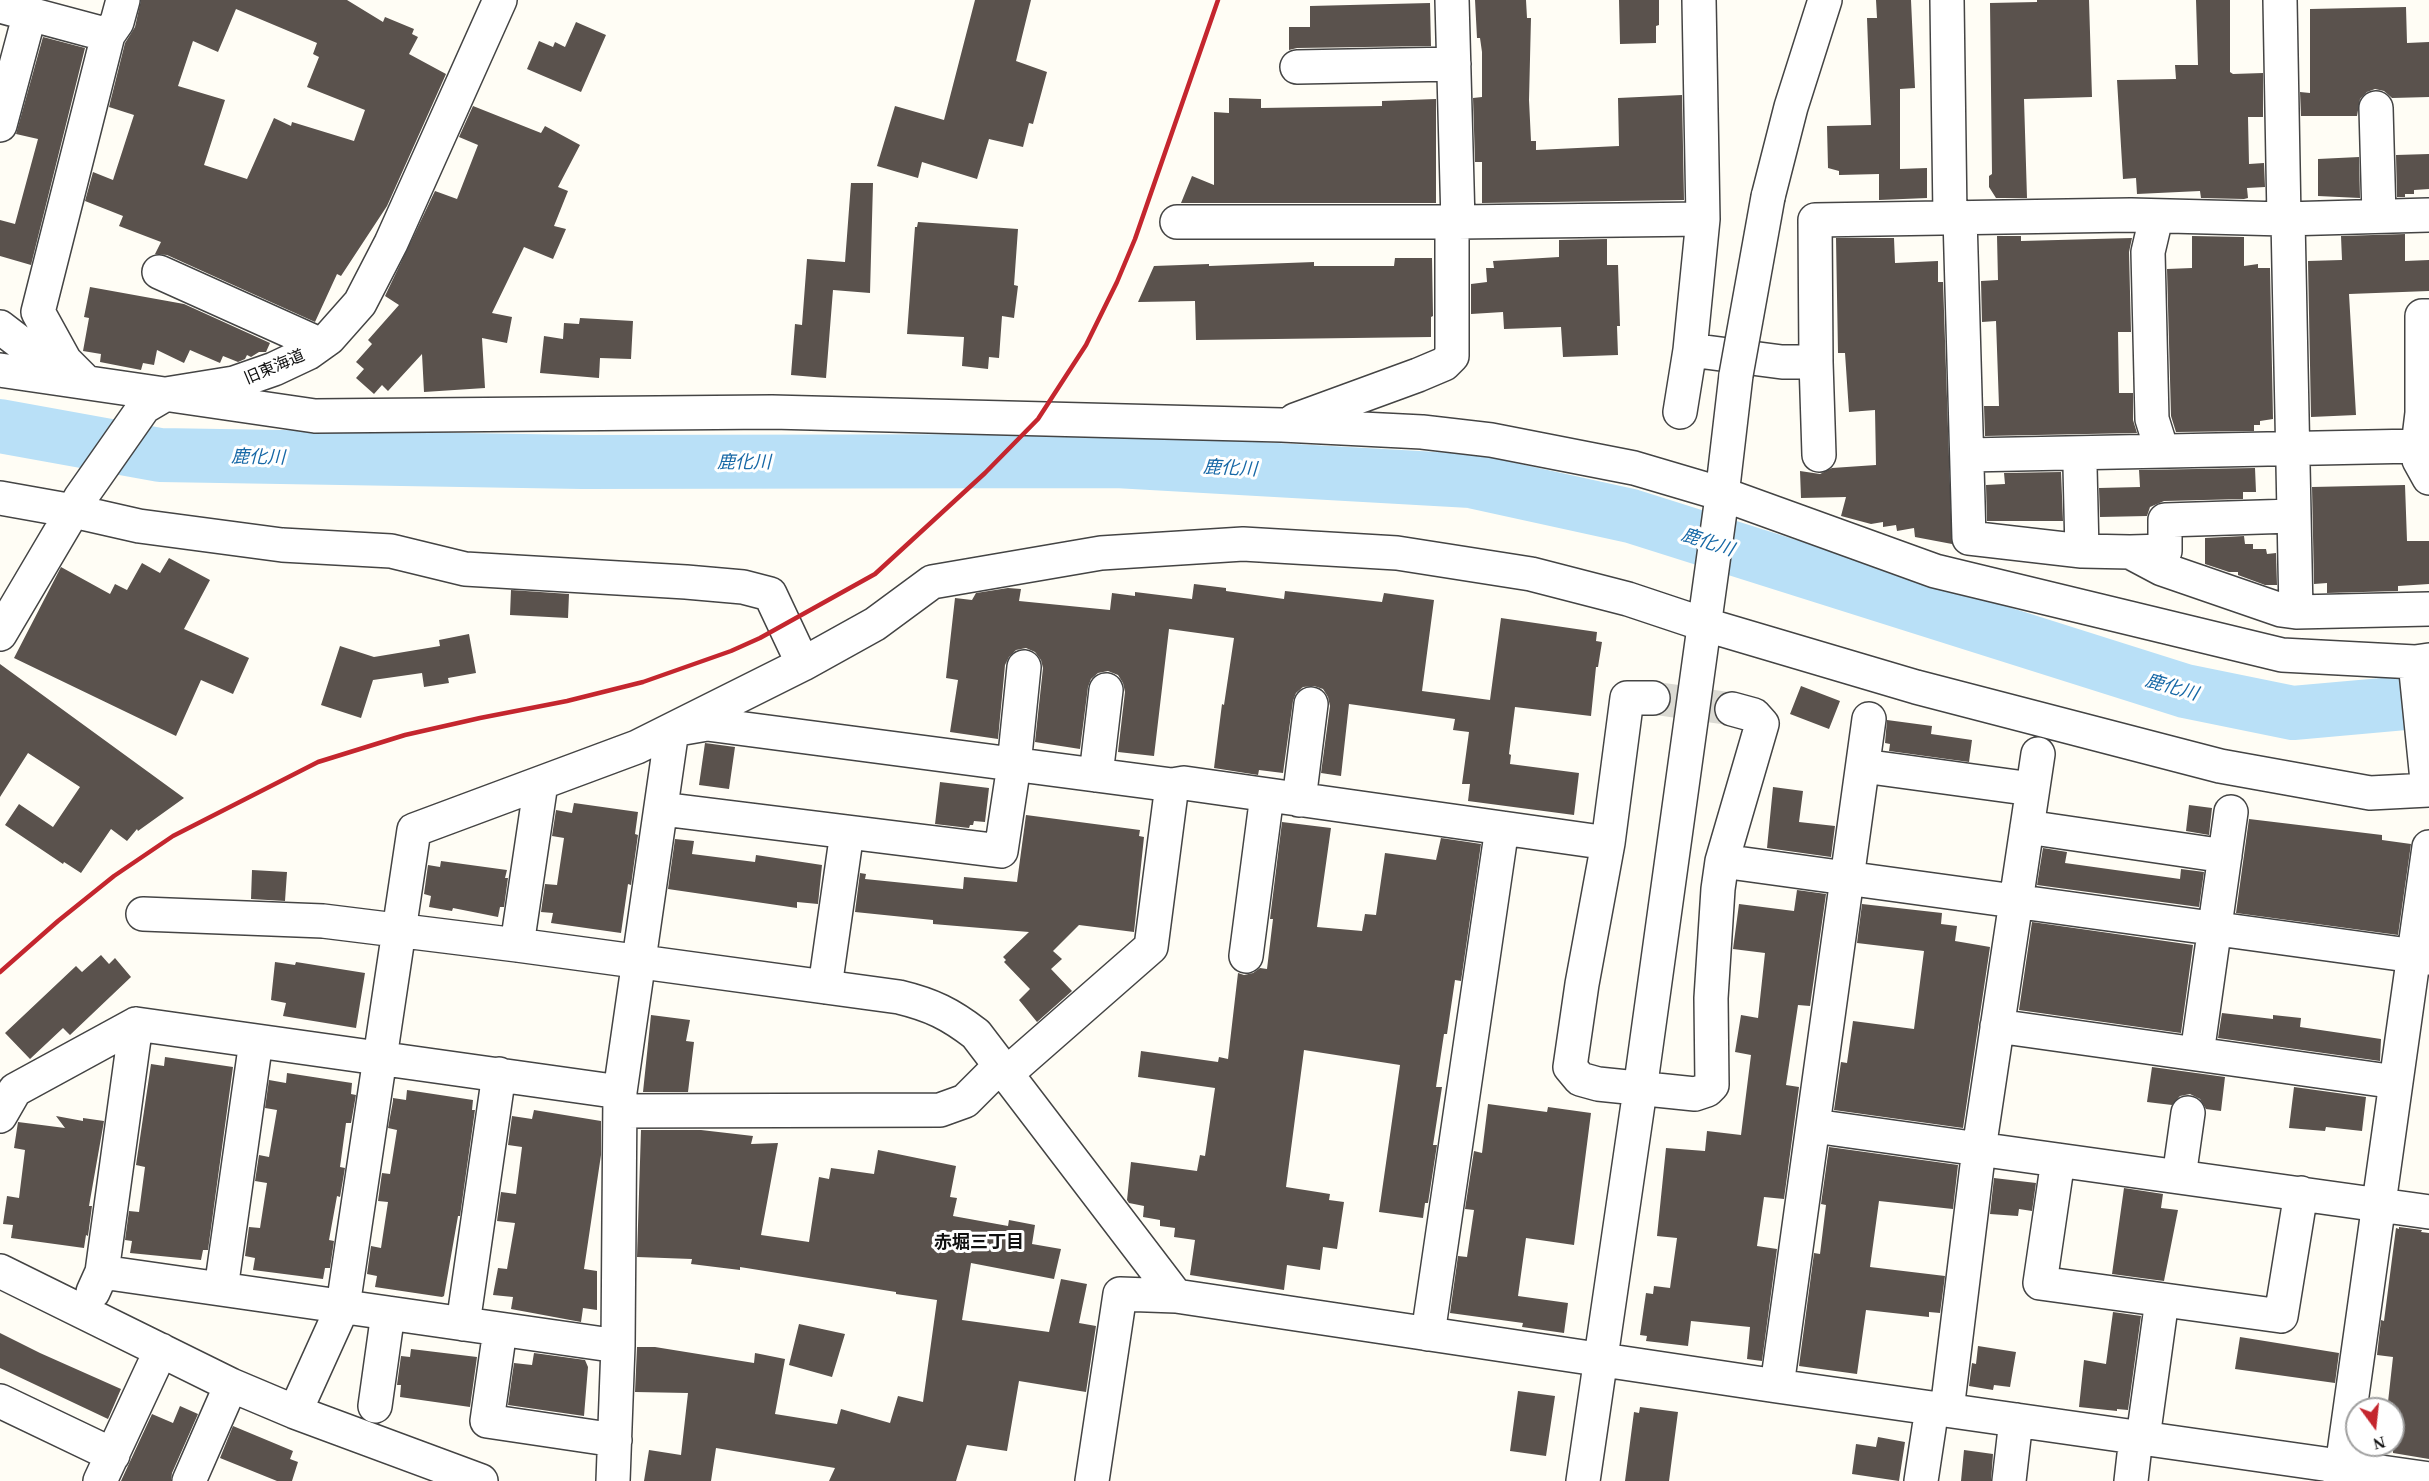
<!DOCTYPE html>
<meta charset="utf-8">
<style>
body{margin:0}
#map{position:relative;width:2429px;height:1481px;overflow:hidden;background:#fffdf5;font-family:Georgia,serif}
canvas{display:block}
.north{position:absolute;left:2345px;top:1397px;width:60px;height:60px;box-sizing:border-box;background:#fff;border:2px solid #a0a0a0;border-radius:50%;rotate:165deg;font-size:16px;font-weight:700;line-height:24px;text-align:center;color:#111}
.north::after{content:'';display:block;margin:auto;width:21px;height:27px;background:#c4262e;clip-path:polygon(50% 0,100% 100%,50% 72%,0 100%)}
</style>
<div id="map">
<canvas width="2429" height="1481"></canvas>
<div class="north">N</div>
</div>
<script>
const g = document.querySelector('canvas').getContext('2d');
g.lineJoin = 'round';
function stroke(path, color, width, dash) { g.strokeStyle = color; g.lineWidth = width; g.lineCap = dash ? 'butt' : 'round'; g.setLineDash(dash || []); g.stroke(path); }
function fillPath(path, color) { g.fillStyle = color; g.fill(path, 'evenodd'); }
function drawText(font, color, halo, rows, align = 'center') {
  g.font = font + ' Georgia,"Noto Sans JP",serif'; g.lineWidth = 6; g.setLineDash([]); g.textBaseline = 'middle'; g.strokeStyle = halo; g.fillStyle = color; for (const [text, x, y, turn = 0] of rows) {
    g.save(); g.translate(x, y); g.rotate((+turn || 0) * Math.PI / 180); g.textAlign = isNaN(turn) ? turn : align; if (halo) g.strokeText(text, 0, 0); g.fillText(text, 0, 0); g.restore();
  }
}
stroke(new Path2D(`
 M0 426 160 455 583 462 1116 461 1471 481 1631 516 2185 691 2293 713 2429 701`), '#b9e0f7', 54);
fillPath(new Path2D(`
 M141 0H347L383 22 385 17 414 29 412 34 418 37 409 54 446 74 387 206 341 276 337 274 315 322 167 255 155 254 161 242 119 226 123 216 85 201 93 172 113 180 134 115 109 107 125 43 135 27ZM236 9 317 43 313 54 319 57 307 87 365 110 354 141 292 122 291 126 274 118 247 179 204 165 225 100 178 86 193 41 218 52Z
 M975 0H1031L1016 61 1047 72 1033 124 1029 123 1023 147 989 139 977 179 922 162 918 178 877 166 895 106 944 120Z
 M1475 0H1526L1527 18H1531L1529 100 1531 141H1536V150L1619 146 1618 98 1682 95 1684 200 1482 203V162H1475L1473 98 1482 97V52L1480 38H1477Z
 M1619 0H1659V25L1656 26V43L1620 44Z
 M1876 0H1911L1915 88 1900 89V169L1927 168V198L1879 200V174L1839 175V171L1828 168 1827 126 1871 125 1867 18H1877Z
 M2037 0H2089L2092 97 2024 99 2027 198H1996L1989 187V176L1992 174 1990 3 2037 2Z
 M2196 0H2230V72L2233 74 2263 73V117H2248L2249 164 2264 163 2265 187 2247 188 2248 198 2244 199 2201 198 2200 191 2137 194 2136 178 2123 179 2117 80 2176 79 2175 65H2198Z
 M1430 3 1431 46 1297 48 1289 50V27H1310V6Z
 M2406 7 2407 43 2429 42V97L2392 98 2384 91 2375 89 2367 92 2360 99 2357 116H2301L2300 92 2310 93V9Z
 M576 22 606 35 581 92 527 69 539 41 553 47 555 42 565 47Z
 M43 37 85 48 31 265 0 256V220L15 224 38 139 16 134Z
 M1229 98 1261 99V108L1382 106V101L1436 99V203H1181L1192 176 1214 185V112L1229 113Z
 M473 106 541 133 545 126 580 145 558 187 568 191 554 226 566 229 553 259 524 247 492 313 512 317 507 343 482 338 485 388 424 392 422 354 388 391 382 385 374 394 356 378 364 369 356 362 372 344 368 340 399 305 385 296 435 191 457 199 478 145 459 137Z
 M2429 154V189L2414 190V194H2405V197H2397L2396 155Z
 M2359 157 2360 198 2318 196V159Z
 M851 183H873L870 293 833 290 826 378 791 375 795 324 802 325 807 259 845 262Z
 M918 222 1018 229 1014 285 1018 286 1014 318 1002 316 999 358 989 357 988 369 962 366 964 337 907 334 915 227H917Z
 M2405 234V261L2429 260V291L2349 294 2356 415 2311 417 2308 261 2342 260 2341 236Z
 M1997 236H2021V241L2132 238 2129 252 2131 332H2118L2119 393H2133V420L2137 433 1985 436 1984 406H1999L1996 321 1982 322 1981 281 1998 280Z
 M2192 236 2244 237V266L2258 264V268H2270L2273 419 2260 421V425H2254V431L2176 432 2171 416 2167 269 2192 268Z
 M1836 238H1894L1895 263 1938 261V282H1943L1952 544 1915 537 1914 528 1897 531 1896 525 1883 527V522L1871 524 1841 516 1846 497 1801 498 1800 471 1820 474 1832 468 1876 465 1875 410 1849 412 1845 353H1838Z
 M1607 239V265H1618L1620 326H1617L1618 355 1563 357 1561 327 1504 329 1503 312 1471 314V284L1487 282 1486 268H1494L1493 261 1559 257V240Z
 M1395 258H1432L1433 316 1431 317V337L1196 340 1195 301 1138 302 1154 266 1209 264V266L1314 262V266H1394Z
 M90 287 184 304 270 343 266 352H259L251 357 247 355 245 359 238 362 223 356 220 363 190 350 184 363 157 350 154 365 143 363 141 370 100 362 101 354 83 351 89 318 84 317Z
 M580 318 633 321 631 359 600 358 599 378 540 373 544 336 563 339 564 323 579 324Z
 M2255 468 2256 492H2243V499L2164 501 2150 507 2147 516 2100 517 2099 488 2140 487 2139 470Z
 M2061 472 2063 521H1987L1986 485 2005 484 2004 473Z
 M2405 485 2407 541H2429V584L2398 586V591L2327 593V583L2314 584 2312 487Z
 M2244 536 2245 544H2253V549H2266L2267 554 2276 553 2277 585H2265L2238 575V572H2229L2205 564V538Z
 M169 558 210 580 184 629 249 658 233 694 201 680 176 736 14 658 61 567 110 594 115 584 127 590 142 563 160 573Z
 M1194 584 1226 588V591L1284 599 1285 591 1382 602 1384 593 1434 600 1422 691 1490 700 1501 618 1597 632 1596 641 1602 642 1598 667H1596L1591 716 1515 707 1509 754 1511 755 1510 764 1579 773 1574 815 1468 801 1470 784H1462L1469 732 1453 730 1455 719 1349 704 1341 776 1321 773 1330 706 1328 697 1323 689 1314 686 1303 687 1296 693 1293 701 1283 773 1259 770 1258 775 1214 768 1222 704 1224 705 1234 638 1169 629 1154 756 1118 752 1125 692 1123 683 1118 675 1108 671 1098 673 1091 679 1088 687 1080 749 1035 742 1043 668 1041 660 1035 652 1026 648 1016 650 1009 657 1005 665 998 739 950 732 958 680 946 678 955 598 972 600 976 593 1008 588 1021 589 1019 601 1110 610 1112 593 1135 596V592L1192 599Z
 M511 590 569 594 568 618 510 615Z
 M469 634 476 673 448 678 449 683 424 687 422 673 373 680 361 718 321 705 340 646 374 657 440 646 439 640Z
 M0 664 184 798 138 831 137 829 127 841 111 829 81 873 64 862 63 864 5 825 19 804 53 827 80 787 28 753 0 797Z
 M1801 686 1840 701 1829 729 1790 714Z
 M1887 720 1932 726 1931 734 1972 740 1969 762 1889 751 1890 744 1885 743Z
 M705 743 735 747 729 789 699 785Z
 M940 782 989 788 985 822 974 821 973 825H970L969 828 935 824Z
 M1773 787 1803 791 1799 822 1835 826 1831 857 1767 848Z
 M574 803 638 812 635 834 638 835 631 885 628 884 621 933 551 923 553 913 541 912 545 884 557 885 564 838 552 836 556 810 572 813Z
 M2189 805 2212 808 2209 835 2186 831Z
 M1026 815 1140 830 1139 836 1144 837 1134 932 1079 925 1053 951 1062 959 1051 969 1072 991 1037 1022 1019 1000 1030 989 1004 962 1006 960 1003 957 1029 932 933 924V920L855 912 860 873 866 874 865 879 963 889 964 877 1017 882Z
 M2249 819 2382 835V840L2411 844 2398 935 2236 913Z
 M1282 822 1331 828 1317 927 1362 931 1365 914 1376 915 1385 853 1436 860 1441 838 1481 844 1461 981 1455 980 1447 1034H1444L1436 1087H1442L1433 1145H1437L1428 1203H1425L1423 1218 1379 1212 1400 1065 1304 1050 1286 1187 1330 1194 1329 1200 1344 1202 1337 1249 1323 1247 1320 1270 1287 1265 1284 1290 1190 1275 1195 1240 1174 1237 1175 1228 1160 1226V1220L1143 1217 1144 1206 1129 1203 1127 1200 1131 1162 1197 1171 1200 1155 1205 1156 1215 1088 1138 1077 1141 1051 1218 1062 1219 1057 1228 1059 1238 973 1244 975 1253 973 1260 968 1267 969 1273 919H1270Z
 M675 839 694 841 692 854 755 862 756 855 822 865 818 904 797 902V908L668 889Z
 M2043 848 2067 852 2065 863 2180 879 2181 869 2204 872 2199 907 2037 885Z
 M441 861 507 870 505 878H508L504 907H500L498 917 453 908 452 911 429 907 431 896 424 894 428 865 440 867Z
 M252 870 287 872 285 901 251 899Z
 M1797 890 1826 894 1810 1006 1798 1005 1786 1085 1799 1087 1784 1199 1764 1197 1757 1246 1777 1249 1762 1361 1747 1359 1750 1327 1691 1321 1688 1346 1646 1341 1647 1336 1640 1335 1646 1293 1653 1294 1654 1286 1670 1288 1677 1238 1657 1236 1666 1148 1705 1151 1707 1131 1741 1135 1751 1055 1735 1052 1741 1015 1758 1018 1765 953 1733 949 1739 904 1794 911Z
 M1862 904 1942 913 1941 924 1957 926 1955 941 1990 947 1963 1128 1834 1110 1841 1062 1847 1063 1853 1021 1914 1029 1924 951 1857 943Z
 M2032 922 2193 945 2181 1033 2019 1010Z
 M101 955 109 964 115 958 131 977 70 1035 63 1028 30 1059 5 1033 76 966 82 972Z
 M275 962 295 965 296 962 365 973 356 1028 283 1016 286 1003 271 1000Z
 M2222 1013 2273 1019V1015L2301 1018 2300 1027 2381 1039 2380 1061 2218 1038Z
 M651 1015 690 1020 686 1041 694 1042 688 1092H643Z
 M165 1057 233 1067 208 1250H203L201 1260 130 1253 132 1241 125 1240 129 1211 139 1212 145 1167 136 1165 151 1064 164 1066Z
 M2152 1067 2225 1077 2221 1111 2206 1109 2200 1099 2190 1094 2180 1096 2172 1105 2147 1102Z
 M287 1073 352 1083 351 1094 356 1095 351 1123H346L340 1167 345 1168 340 1197 337 1196 329 1240 334 1241 330 1268H325L323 1279 253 1270 255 1258 245 1256 249 1227 260 1228 267 1183 255 1181 259 1155 269 1157 277 1110 265 1108 269 1080 286 1083Z
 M2294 1087 2366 1097 2362 1131 2326 1127 2325 1131 2289 1128Z
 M407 1090 473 1100 472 1110H475L460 1216H458L444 1296 442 1297 375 1287 377 1276 367 1274 371 1246 381 1248 388 1202 378 1201 382 1173 390 1174 397 1130 388 1128 393 1101V1098L406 1100Z
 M1488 1104 1547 1112 1548 1107 1591 1113 1574 1245 1526 1238 1518 1296 1568 1303 1564 1333 1522 1327 1523 1323 1450 1313 1458 1256 1467 1257 1474 1210 1465 1209 1474 1151 1482 1153Z
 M534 1110 601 1121V1155L584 1269 597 1271V1310L583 1308 581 1322 511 1309 513 1297 493 1295 498 1268 507 1269 515 1223 497 1221 501 1192 516 1194 522 1147 508 1145 512 1116 532 1119Z
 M56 1116 83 1121V1118L104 1121 89 1206H92L88 1236 86 1235 84 1248 11 1238 13 1225 3 1224 7 1196 19 1198 25 1150 14 1148 18 1122 65 1128Z
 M641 1130H701L753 1136 751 1144 778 1143 761 1235 809 1242 819 1177 829 1179 831 1168 874 1174 878 1150 956 1166 950 1197 957 1198 953 1216 1008 1226 1009 1220 1035 1225 1032 1244 1061 1249 1054 1279 971 1263 962 1320 1049 1332 1061 1279 1087 1284 1079 1323 1096 1326 1086 1392 1019 1381 1007 1451 967 1445 956 1481H829L835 1468 716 1448 711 1481H644L649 1450 681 1455 688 1393 635 1392 637 1347H655L754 1363 755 1353 785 1359 775 1414 837 1424 841 1409 890 1423 898 1396 923 1402 937 1300 896 1294V1292L740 1267V1270L691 1264 692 1259 637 1257Z
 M1829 1147 1958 1165 1953 1209 1879 1201 1870 1267 1945 1276 1940 1313 1929 1312V1317L1866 1310 1857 1374 1799 1366 1814 1253 1820 1254 1826 1205 1821 1204Z
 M1994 1178 2036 1183 2032 1211 2019 1209 2018 1216 1990 1214Z
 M2124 1188 2163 1194 2161 1208 2178 1210 2164 1281 2112 1274Z
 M2399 1227 2422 1230 2421 1232 2429 1233V1459L2393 1453V1403L2388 1402 2393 1357 2377 1355 2381 1320 2384 1321 2396 1228 2399 1229Z
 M2113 1312 2141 1316 2128 1410 2117 1409V1411L2079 1407 2084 1360 2106 1364Z
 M799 1324 845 1334 832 1377 789 1365Z
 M0 1333 40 1353 121 1389 108 1419 0 1368Z
 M2240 1337 2339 1353 2335 1383 2235 1369Z
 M1978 1346 2016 1352 2010 1387 1994 1385 1993 1390 1969 1386 1972 1363 1976 1364Z
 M411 1349 477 1357 470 1407 400 1397 401 1385H397L401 1356 410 1357Z
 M534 1353 585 1360 588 1367 584 1416 508 1405 514 1363 532 1365Z
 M1518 1391 1555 1396 1546 1456 1510 1451Z
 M180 1406 198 1414 172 1473 171 1481H121L152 1414 173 1423Z
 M1640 1407 1678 1412 1669 1481H1625L1634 1412 1639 1413Z
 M233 1426 293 1451 290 1459 298 1462 292 1481H277L220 1458Z
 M1878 1437 1905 1442 1899 1481 1852 1474 1856 1444 1876 1447Z
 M1964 1450 1993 1454 1991 1481H1961Z`), '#5a524d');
stroke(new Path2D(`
 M1653 698 1732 709`), '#dbdad3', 33, [33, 16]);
const minor = new Path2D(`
 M1452 0 1458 222 1703 219
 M1699 0 1703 219 1690 350 1782 362H1816L1815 220 2131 215 2284 219 2429 215
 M1947 0 1950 217
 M2280 0 2284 219
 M0 6 108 35
 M1297 67 1454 64
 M2376 108 2379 216
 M0 125 30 13
 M1768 197 1791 107 1825 0
 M1960 217 1969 538 2082 551 2130 552 2162 569 2281 610 2296 612 2429 609
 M2156 218 2148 252 2152 419 2162 451
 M2288 219 2296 612
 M1177 222H1458
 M159 272 319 344
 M0 327 43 360 63 379
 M1816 362 1819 455
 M0 370 315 416 772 412 1282 425 1422 432 1491 440 1634 468 1722 494 1935 571 2282 655 2415 662 2429 660
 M86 382 65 361 38 312 108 35 117 22 123 0
 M1680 412 1690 350
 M1295 420 1418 375 1444 364 1452 356V222
 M2418 446 2422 413V316H2429
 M1967 455 2418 446 2419 460 2429 478
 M2080 467 2082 551
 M0 498 73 511 139 526 282 545 391 551 465 569 686 582 743 587 770 594 803 664 875 624 932 582 1101 553 1243 544 1397 553 1531 574 1628 599 1703 624 1916 687 2220 766 2370 793 2429 790
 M2130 552 2165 551V520L2293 516
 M0 634 81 497 144 407 166 394 234 383 274 369 308 353 329 338 360 303 391 243 500 0
 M2415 662 2428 790
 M1653 698H1627L1608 843 1582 984 1570 1067 1580 1079 1598 1084 1695 1094 1707 1090 1712 1085 1711 998 1718 889 1722 861 1762 724 1754 715 1732 709
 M1863 766 2032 789
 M1096 775 1106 690
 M1299 800 1311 704
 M662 809 1001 851 1014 765 1024 667
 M2027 827 2225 856
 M1722 861 2429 958
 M143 914 323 921 517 945 899 997C932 1005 950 1014 976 1034L1176 1296
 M517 945 541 783
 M1246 956 1267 795
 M825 987 847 832
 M1997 1026 2396 1082
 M2197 1054 2231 812
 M1006 1074 1151 947 1172 785
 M620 1111 940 1110 965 1101 1000 1066
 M0 1116 15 1090 136 1024 620 1092
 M1814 1126 2429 1212
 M2058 1160 2040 1283 2281 1316 2301 1193
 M2179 1177 2188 1113
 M0 1271 231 1385 295 1412 481 1481
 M102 1272 618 1346
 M221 1289 256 1041
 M93 1292 102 1272 136 1024
 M463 1324 499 1074
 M500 1330 487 1421 615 1440
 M1428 1334 1502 828
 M1777 1386 1869 719
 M0 1401 113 1455
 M375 1406 388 1313
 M1947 1410 1979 1149 2038 754
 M295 1412 343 1306 414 830 637 747 803 664
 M2143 1438 2162 1300
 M100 1481 161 1350
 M189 1481 231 1385
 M613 1481 618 1346 620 1092 672 730 707 724 1172 785 1184 783 1608 843
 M1092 1481 1120 1294 1176 1296 1777 1386 2429 1479
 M1583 1481 1640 1090 1721 504 1736 375
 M1921 1481 1932 1408
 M2009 1481 2016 1420
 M2131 1481 2136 1437
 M2340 1481 2429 847`);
stroke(minor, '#444', 36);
stroke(minor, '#fff', 33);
stroke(new Path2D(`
 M0 972 58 921 114 876 173 836 318 762 405 735 480 718 567 701 643 682 731 651 760 638 875 574 985 473 1038 419 1086 345 1117 282 1135 239 1218 0`), '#c4262e', 4.5);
const minorBridge = new Path2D(`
 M1736 375 1768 197`);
stroke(minorBridge, '#444', 36, []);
stroke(minorBridge, '#fff', 33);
drawText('16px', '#111', '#fff', [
 ["旧東海道",274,366,-23]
]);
drawText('italic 18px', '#1768a6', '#fff', [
 ["鹿化川",258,456,1],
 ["鹿化川",744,461],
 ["鹿化川",1230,467,3],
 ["鹿化川",1708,541,18],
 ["鹿化川",2172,686,16]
]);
drawText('bold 18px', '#111', '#fff', [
 ["赤堀三丁目",979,1241]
]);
</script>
